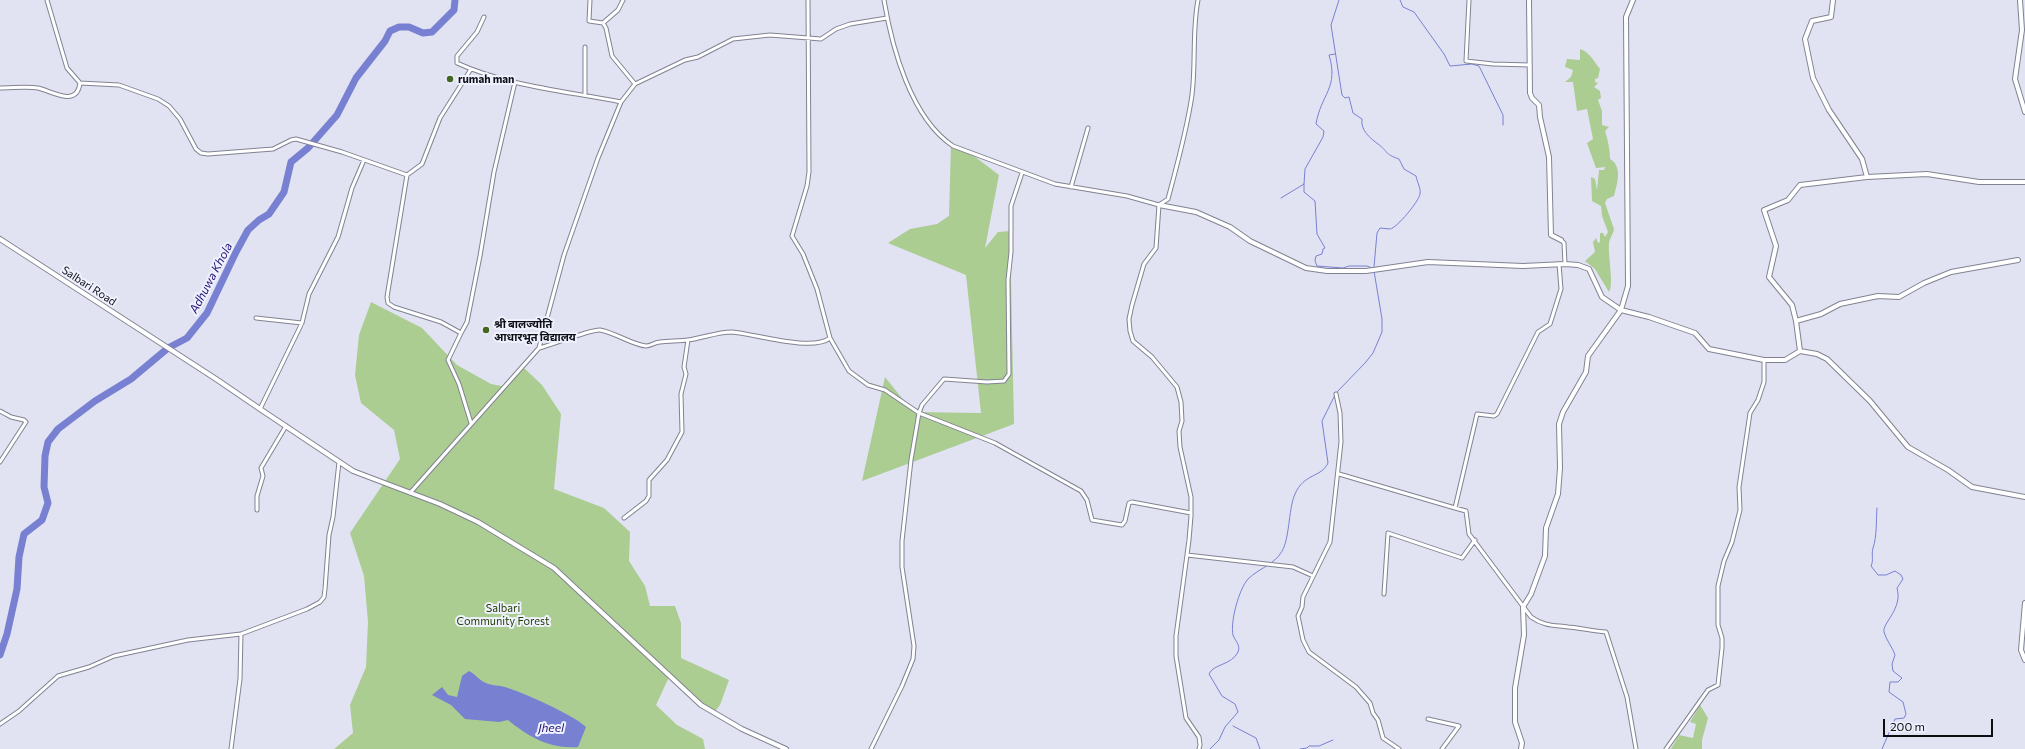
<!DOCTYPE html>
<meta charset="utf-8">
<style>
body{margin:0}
#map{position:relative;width:2025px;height:749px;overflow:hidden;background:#e1e3f3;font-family:Commissioner,sans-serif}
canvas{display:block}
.scale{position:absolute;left:1883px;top:719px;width:110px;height:18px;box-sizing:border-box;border:2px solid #0d0e13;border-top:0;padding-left:5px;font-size:12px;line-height:14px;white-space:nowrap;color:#0d0e13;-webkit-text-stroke:3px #eff1fe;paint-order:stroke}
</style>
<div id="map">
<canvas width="2025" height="749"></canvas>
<div class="scale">200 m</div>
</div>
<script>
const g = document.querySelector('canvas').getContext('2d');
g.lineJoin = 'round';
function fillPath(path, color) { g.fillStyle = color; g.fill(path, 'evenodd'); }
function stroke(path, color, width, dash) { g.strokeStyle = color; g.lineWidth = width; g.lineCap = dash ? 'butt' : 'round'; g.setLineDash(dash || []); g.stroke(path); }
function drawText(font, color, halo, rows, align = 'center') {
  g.font = font + ' Commissioner,"Noto Sans Devanagari",sans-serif'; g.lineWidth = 4; g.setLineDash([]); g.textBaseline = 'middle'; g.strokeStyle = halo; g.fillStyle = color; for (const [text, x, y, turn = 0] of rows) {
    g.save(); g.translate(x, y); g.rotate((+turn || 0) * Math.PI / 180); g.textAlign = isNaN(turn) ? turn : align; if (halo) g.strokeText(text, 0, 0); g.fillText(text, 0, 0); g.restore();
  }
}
fillPath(new Path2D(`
 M1580 49C1589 51 1595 63 1600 69L1598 78 1595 79V82L1598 83 1594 87 1600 91 1601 98 1598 100 1602 111V125L1609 127 1605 131C1608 140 1610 150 1610 159 1623 166 1617 185 1614 196L1607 199 1605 203 1614 229C1613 235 1609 239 1609 244 1608 256 1614 285 1609 292L1595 269 1585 261 1595 252 1593 242 1596 238 1598 243 1600 242V233H1603L1605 237 1608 232 1602 216 1601 206 1592 201 1591 177 1595 179 1597 190 1599 170H1604L1605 167 1596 168 1587 143 1593 139 1587 109 1577 111 1573 82H1565L1571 77 1573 70 1565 67 1567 59 1580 60Z
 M951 145 966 150 999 175 985 248 998 232 1010 231 1014 424 862 481 885 377 913 412 981 413 966 275 888 243 910 229 937 224 949 216Z
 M371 302 422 328 457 365 491 384 507 387 524 368 542 385 561 414 554 489 604 508 630 532 629 561 645 586 650 606H675L681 623V658L729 680 720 705 714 713 670 675 656 705 677 725 703 739 705 749H334L353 733 350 705 366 667 368 622 364 576 350 533 400 459 394 430 361 403 355 375 359 335Z
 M1700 705 1708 718 1702 740V749H1671L1679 735 1693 738 1696 724 1690 722Z`), '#abcd92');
fillPath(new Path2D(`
 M469 671C475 674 480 681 486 683 492 686 499 685 505 687 522 692 574 715 586 727L578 747C549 749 529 737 508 720L499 722 465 719 451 705 432 695 442 687 448 695 457 697 462 676Z`), '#7880d1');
stroke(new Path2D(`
 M1339 0 1331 25 1342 95 1345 98 1349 97 1353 113 1362 119C1360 130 1371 139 1378 144 1388 151 1384 154 1399 159L1404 169 1416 176C1417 182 1421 188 1420 194 1419 201 1397 228 1390 229 1387 229 1383 228 1380 228L1377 233 1374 267
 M1400 0 1403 7 1414 12 1444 54 1450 66 1472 64 1479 66 1503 115V125
 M1304 184V192L1315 201 1317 234 1325 248 1323 249 1322 254 1316 256 1315 261 1317 266 1343 268 1349 266H1367L1372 268
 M1281 198 1304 184 1305 169 1323 137 1324 131 1316 124C1321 94 1339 88 1329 55L1335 54
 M1337 392 1365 363 1373 353 1382 332V319L1374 271
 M1877 508C1876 522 1877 536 1873 548 1871 555 1874 560 1871 566L1878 575H1886L1895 571 1901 575 1903 579 1897 588C1903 609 1882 623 1884 632 1886 640 1893 648 1895 655L1892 664 1893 671 1902 678 1898 682H1890L1889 692 1903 702 1906 714 1904 718 1895 719 1882 749
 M1271 563C1274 560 1278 558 1280 554 1290 543 1288 509 1295 494 1304 473 1321 478 1328 463L1322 421 1335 395
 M1233 726 1256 738 1260 749
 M1210 749 1219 740 1225 727 1238 712 1235 704 1222 696 1209 674C1213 664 1232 665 1238 652 1241 645 1235 641 1233 635 1230 622 1239 589 1248 579 1254 573 1262 569 1268 565
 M1300 749 1307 748 1309 746H1319L1333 740`), '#7880d1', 1);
stroke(new Path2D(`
 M0 655 7 634 17 589 19 557 24 534 42 520 48 503 44 487 45 456 48 442 58 429 95 401 131 379 168 348 187 338 207 313 236 252 248 230 259 220 269 214 284 192 291 162 308 148 337 115 356 78 385 41 390 31 399 27H409L423 33 432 32 454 10 455 0`), '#7880d1', 7);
const minor = new Path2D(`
 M47 0 67 68 80 83
 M590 0 589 21 603 23 606 28 612 56 635 84
 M808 0 809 172 807 186 792 236 803 254 817 289 830 338 849 371 868 385 885 390 919 413 911 460 902 541V567L914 646 913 659 902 686 871 749
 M884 0C892 48 911 118 953 146L1055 184 1127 196 1159 205
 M1198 0C1192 31 1196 63 1192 95 1187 130 1177 165 1168 199L1159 205 1156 248 1144 264 1132 305 1129 319 1130 331 1133 341 1152 357 1177 387 1181 402 1182 421 1179 431 1180 447 1191 497V516L1189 540 1176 636V656L1186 718 1199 737 1200 745 1199 749
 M1469 0 1466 61 1493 64 1530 65
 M603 23 618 10 623 0
 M585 47V95
 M471 69 440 118 422 164 407 175 387 297 388 303 394 307 441 322 461 333 448 360 459 384 471 423
 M0 88C13 88 26 86 38 88 52 91 77 108 80 83L119 85 158 99 169 106 180 119 196 149 201 153 208 154 273 149 291 140 296 139 342 152 407 175
 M621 102 635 84 685 60 698 57 733 39 770 35 821 39 836 29 850 24 887 18
 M1022 173 1011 206V252L1008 280 1009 374 1004 381 987 382 944 379 922 405 919 413 995 443 1081 491 1087 500 1092 520 1122 525 1125 521 1129 503 1132 502 1191 513
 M1071 187 1088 128
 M1561 240 1564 243 1565 264
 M256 318 302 323
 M461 333 467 322 480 256 494 172 515 82
 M539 348C551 345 592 329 600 330 616 333 633 345 646 346 651 346 655 342 660 342 669 341 679 341 688 340 703 338 717 332 732 332 755 334 812 352 830 338
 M1336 394 1340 413 1341 442 1330 542 1303 597 1302 607 1298 616 1303 640 1309 652 1356 687 1370 703 1373 713 1378 720 1383 738 1399 749
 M260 409 302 323 309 294 338 237 352 188 364 160
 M0 411 11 417 24 420 26 422 0 462
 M1339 474 1455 508 1477 414 1494 416 1497 414 1538 332 1550 324 1561 289 1559 264
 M410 493 539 348 564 255 598 158 621 102C566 91 507 86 457 63V56L477 32 484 17
 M1455 508 1466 511 1469 534 1531 617C1544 626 1553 625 1568 627 1580 628 1593 631 1606 632L1627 697 1636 749
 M257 510V496L263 476 261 468 286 426
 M624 518 646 501 649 496V480L667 460 682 432 681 394 686 374 684 367 688 340
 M1187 555 1293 567 1313 576
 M1384 594 1388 533 1462 558 1475 540
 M1428 719 1459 726 1442 749
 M0 724 19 711 58 676 89 667 114 656 188 640 241 634 307 609 320 602 324 597 325 589 329 535 333 517 339 462
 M231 749 240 679 241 634
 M1666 749 1708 690 1718 685 1722 648V638L1718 625V586L1724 561 1732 542 1740 510 1739 487 1750 413 1758 400 1764 382V360`);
const tertiary = new Path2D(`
 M1529 0 1530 93 1532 98 1539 105 1540 117 1549 157 1551 235 1561 240
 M1833 0 1831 17 1812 21 1805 39 1813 78 1829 110 1862 159 1867 177
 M2020 0 2022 30 2015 79 2025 112
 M1159 205 1196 212 1230 227 1250 241 1306 268 1327 271H1366L1428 262 1523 266 1565 264 1578 265 1589 269 1602 297 1621 310 1649 317 1695 333 1709 349 1764 360H1785L1800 351 1817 354 1827 359 1870 401 1908 447 1948 470 1972 487 2025 497
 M0 239 216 379 260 409 353 471 440 504 478 522 554 568 701 705 742 729 786 749
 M1796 321 1792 305 1769 277 1776 246 1764 210 1788 200 1800 185 1867 177 1927 174 1979 182H2025
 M1800 351 1796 321 1821 314 1840 304 1878 296 1899 297 1924 283 1951 272 2018 260
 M2025 603 2021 650 2025 660
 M1521 749 1522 743 1515 722V688L1524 635 1523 607 1531 594 1545 556 1546 528 1558 494 1560 468 1559 424 1563 412 1586 372 1588 356 1621 310 1628 286 1626 17 1633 0`);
stroke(minor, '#818392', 5);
stroke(tertiary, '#818392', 6);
stroke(minor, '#fff', 3);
stroke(tertiary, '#fff', 4);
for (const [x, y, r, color] of [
 [450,79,4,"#436720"],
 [486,330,4,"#436720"]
]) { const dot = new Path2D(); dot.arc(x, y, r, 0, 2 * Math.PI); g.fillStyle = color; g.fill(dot); stroke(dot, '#eff1fe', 1.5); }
drawText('bold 11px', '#0d0e13', '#eff1fe', [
 ["rumah man",458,79],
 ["श्री बालज्योति",494,324],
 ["आधारभूत विद्यालय",494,337]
], 'left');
drawText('11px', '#0d0e13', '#eff1fe', [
 ["Salbari Road",89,286,33]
]);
drawText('11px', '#223e01', '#eff1fe', [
 ["Salbari",503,608],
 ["Community Forest",503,621]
]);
drawText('italic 12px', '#221273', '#eff1fe', [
 ["Adhuwa Khola",211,278,-62],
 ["Jheel",551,728]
]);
</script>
